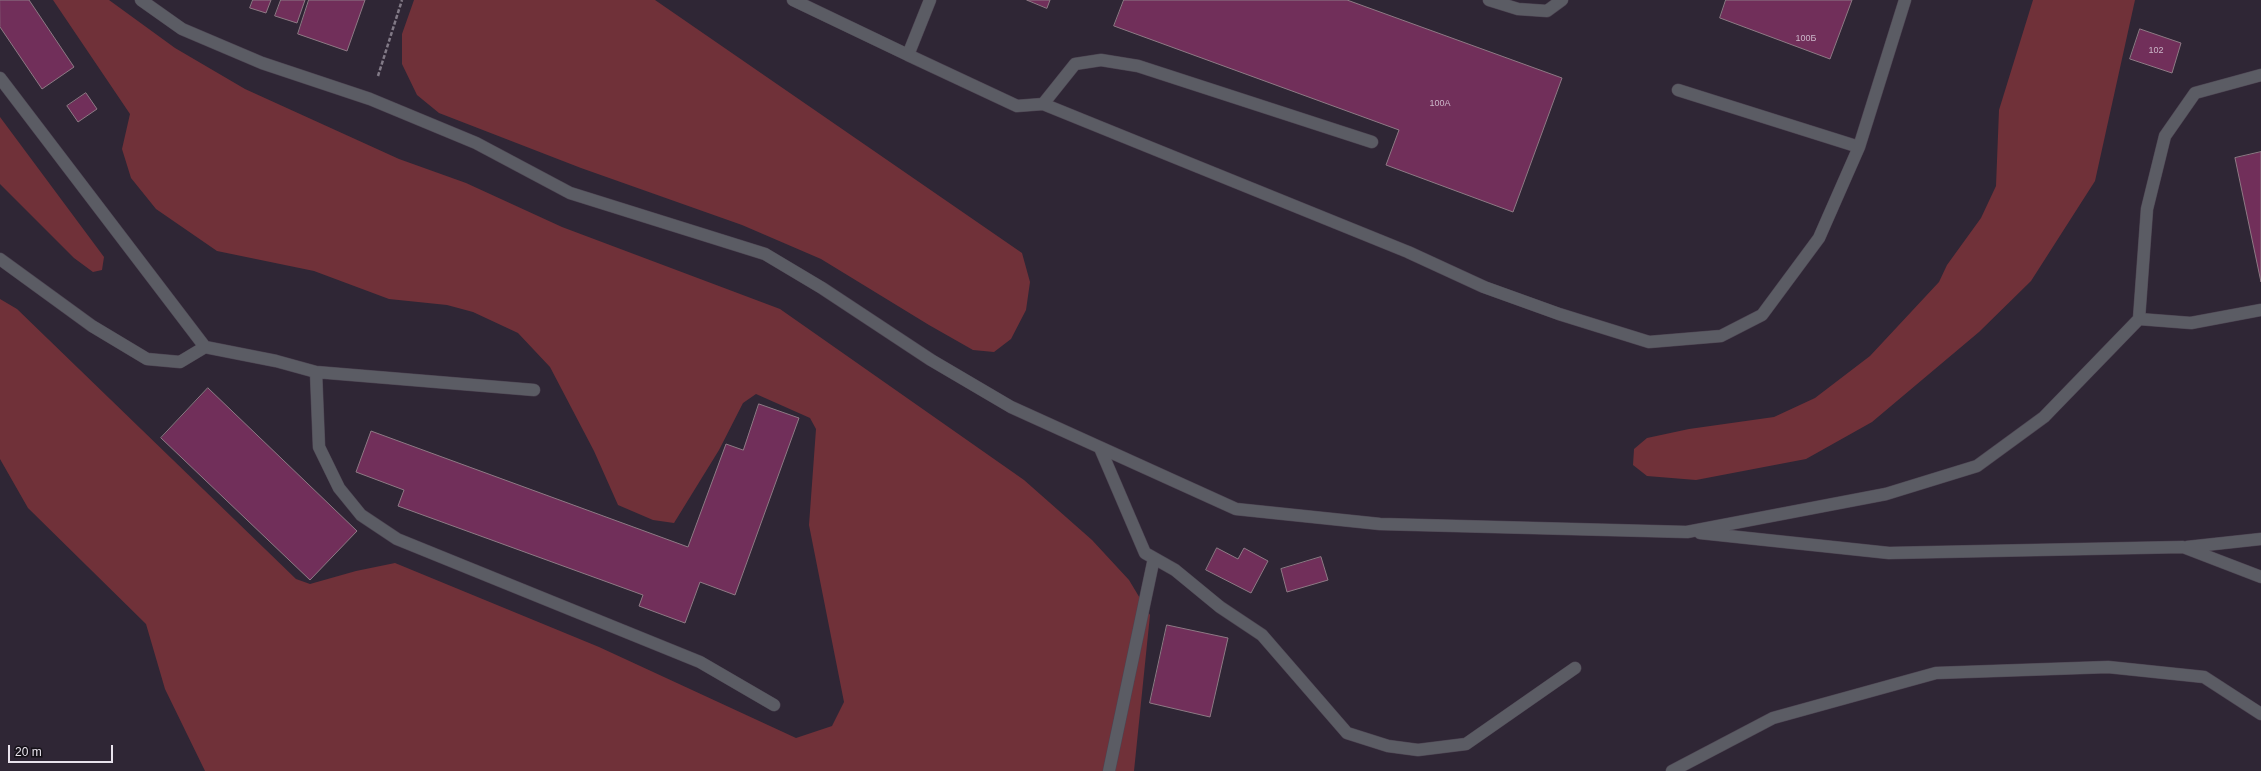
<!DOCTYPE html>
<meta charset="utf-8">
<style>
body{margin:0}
#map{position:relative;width:2261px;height:771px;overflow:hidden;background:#2f2635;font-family:Arial,sans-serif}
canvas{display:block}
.scale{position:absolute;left:8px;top:745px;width:105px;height:18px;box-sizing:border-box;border:2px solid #e9e3ed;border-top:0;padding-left:5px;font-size:12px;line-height:14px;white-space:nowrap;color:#e9e3ed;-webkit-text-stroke:3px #151118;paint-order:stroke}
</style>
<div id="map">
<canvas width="2261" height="771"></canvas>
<div class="scale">20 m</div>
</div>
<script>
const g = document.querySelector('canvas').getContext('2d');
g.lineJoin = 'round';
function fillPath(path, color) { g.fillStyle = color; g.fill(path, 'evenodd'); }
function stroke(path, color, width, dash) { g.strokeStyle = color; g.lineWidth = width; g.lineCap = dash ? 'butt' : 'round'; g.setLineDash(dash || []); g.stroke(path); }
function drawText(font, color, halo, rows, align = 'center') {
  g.font = font + ' Arial,sans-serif'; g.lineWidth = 3; g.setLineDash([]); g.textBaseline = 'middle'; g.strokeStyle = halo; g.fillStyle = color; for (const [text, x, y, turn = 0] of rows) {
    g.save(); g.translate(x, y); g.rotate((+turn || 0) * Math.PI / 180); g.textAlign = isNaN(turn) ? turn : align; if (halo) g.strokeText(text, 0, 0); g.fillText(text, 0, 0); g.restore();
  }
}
fillPath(new Path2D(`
 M53 0H109L175 48 245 89 399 159 466 183 562 227 780 309 1024 480 1092 540 1129 580 1150 615 1134 771H205L165 689 146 624 28 508 0 459V299L17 309 296 579 310 584 356 571 395 563 599 647 796 738 832 726 844 702 809 525 816 429 810 418 756 394 743 403 719 450 674 523 653 520 618 505 594 451 550 367 518 333 473 312 447 305 389 299 314 271 217 251 156 209 131 178 122 149 130 114Z
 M414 0H655L1022 253 1030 282 1026 310 1011 339 994 352 973 350 929 325 821 259 742 225 581 168 439 113 417 95 402 64V34Z
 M2033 0H2135L2095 181 2031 281 1979 332 1872 422 1806 459 1696 480 1647 476 1633 465 1634 449 1647 438 1689 429 1774 417 1815 398 1870 356 1939 282 1947 265 1981 218 1996 186 1999 110Z
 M0 117 104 257 102 270 93 272 74 258 0 184Z`), '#703139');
const building = new Path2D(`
 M0 0H29L74 67 42 89 0 27Z
 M253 0H271L266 13 250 8Z
 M281 0H305L297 23 275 16Z
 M309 0H365L347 51 298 34Z
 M1027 0H1050L1047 8Z
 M1124 0H1347L1562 78 1513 212 1386 165 1399 130 1114 26Z
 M1726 0H1852L1830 59 1720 18Z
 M2140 29 2181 43 2172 73 2130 59Z
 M86 93 97 109 78 122 67 106Z
 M2261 152V282L2235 158Z
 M208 388 357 531 310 580 161 438Z
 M759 404 799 418 735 595 700 582 685 623 639 606 643 595 398 506 404 490 356 472 371 431 688 547 726 444 743 450Z
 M1217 548 1238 559 1244 548 1268 561 1251 593 1206 570Z
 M1321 557 1328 580 1287 592 1281 569Z
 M1167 625 1228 638 1210 717 1150 703Z`);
fillPath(building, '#712f5a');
stroke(building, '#8e7a85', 1);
const minor = new Path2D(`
 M141 0 182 29 262 63 370 99 476 143 570 193 765 254 822 288 931 360 1011 407 1236 509 1380 524 1687 532 1886 494 1977 466 2044 417 2139 319 2147 209 2165 136 2195 93 2261 75
 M793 0 908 55 930 0
 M1489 0 1518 9 1547 11 1562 0
 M908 55 1017 106 1043 104 1075 64 1101 60 1138 66 1372 142
 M0 78 205 347 276 361 316 372 534 390
 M1678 90 1859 147
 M1043 104 1408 252 1484 287 1559 314 1649 342 1721 336 1762 315 1819 238 1859 147 1905 0
 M0 259 92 326 147 359 180 362 205 347
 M2139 319 2191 323 2261 310
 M316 372 319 447 339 488 361 515 397 539 700 662 774 705
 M1100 448 1145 553 1175 570 1220 607 1262 635 1347 733 1388 746 1418 750 1466 744 1575 668
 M1700 533 1889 553 2183 547 2261 577
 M2187 547 2261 539
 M1109 771 1154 558
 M1672 771 1773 718 1936 673 2108 667 2204 677 2261 714`);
stroke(minor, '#4d4452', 13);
stroke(new Path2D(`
 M378 76 402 0`), '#827a87', 2.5, [4, 2]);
stroke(minor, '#5b5c64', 12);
drawText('9px', '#cbb6c8', null, [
 ["100Б",1806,39],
 ["102",2156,51],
 ["100А",1440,104]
]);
</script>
